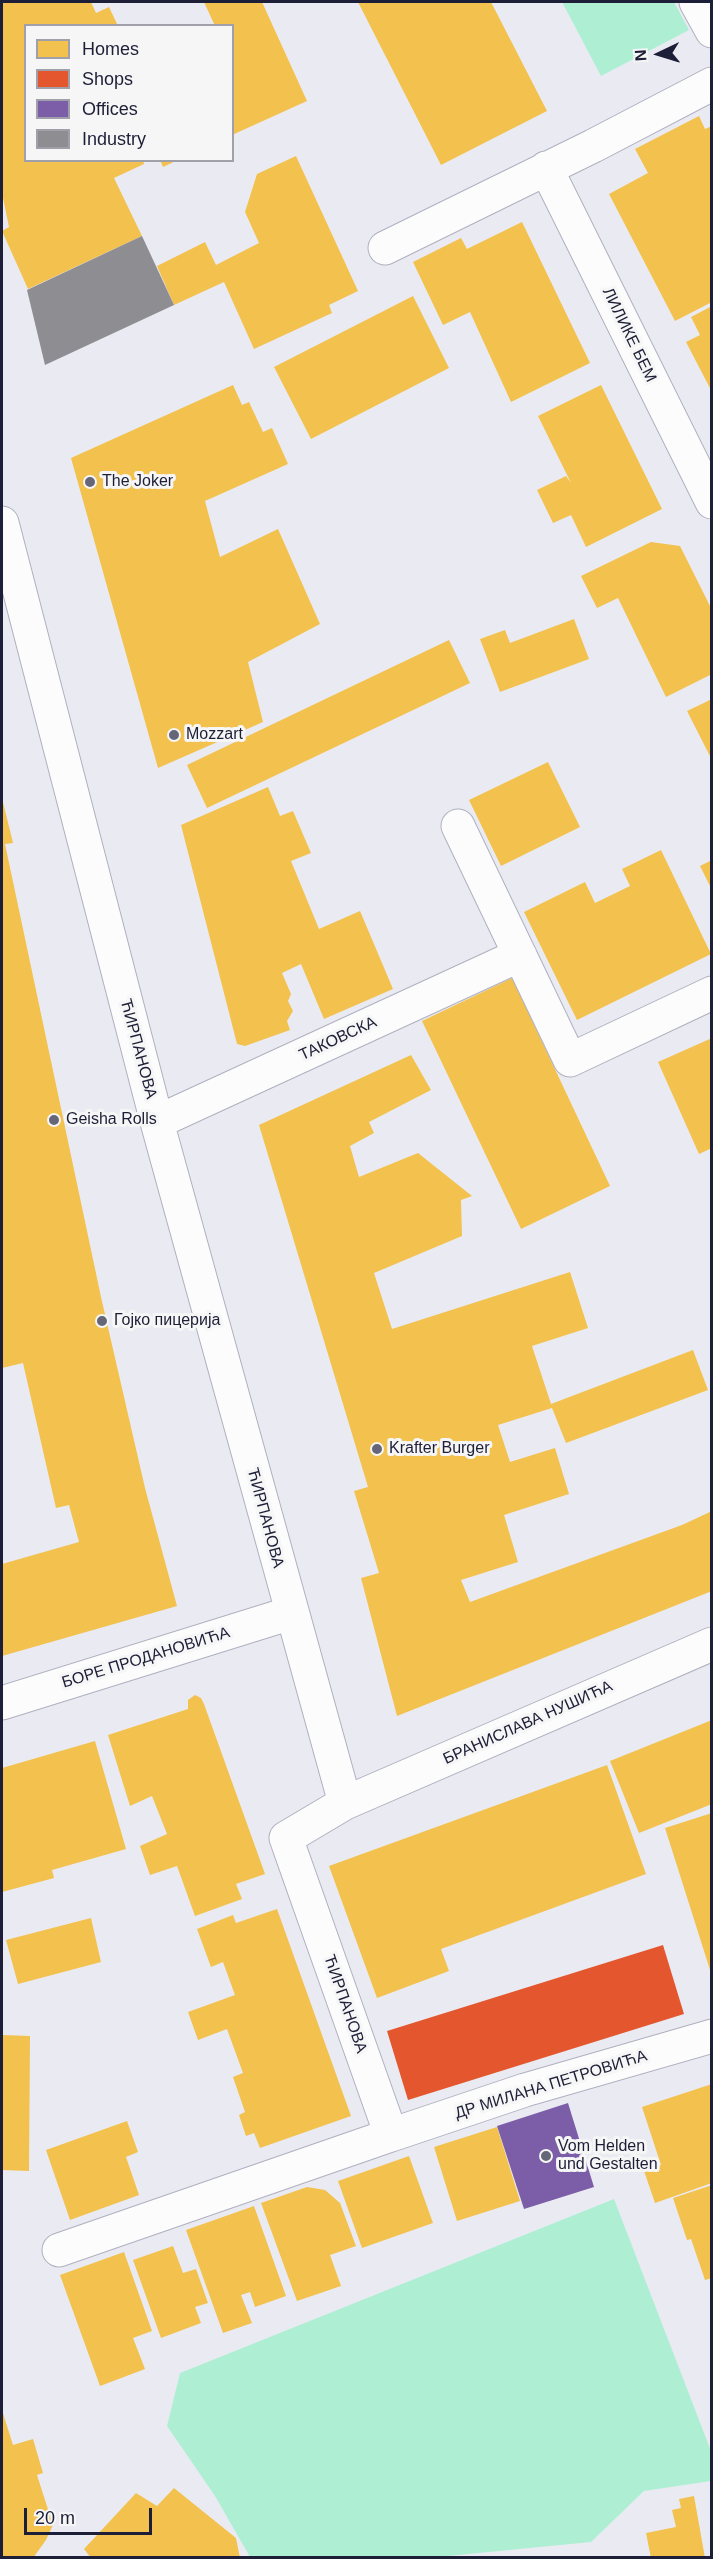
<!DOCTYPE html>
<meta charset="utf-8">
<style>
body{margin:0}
#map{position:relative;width:713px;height:2559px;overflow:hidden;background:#eaebf2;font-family:Helvetica,sans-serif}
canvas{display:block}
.frame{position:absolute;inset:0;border:3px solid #1d1e37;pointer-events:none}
.legend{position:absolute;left:24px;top:24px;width:210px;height:138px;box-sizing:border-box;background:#f6f6f6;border:2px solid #9fa0aa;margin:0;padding:8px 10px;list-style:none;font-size:18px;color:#1d1e37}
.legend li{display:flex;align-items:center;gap:12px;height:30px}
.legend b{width:30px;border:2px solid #9fa0aa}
.north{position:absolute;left:629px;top:24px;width:60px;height:60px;-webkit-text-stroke:4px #f6f6f6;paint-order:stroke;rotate:266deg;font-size:16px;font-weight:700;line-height:24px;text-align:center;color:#1d1e37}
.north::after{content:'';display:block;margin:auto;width:21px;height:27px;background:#1d1e37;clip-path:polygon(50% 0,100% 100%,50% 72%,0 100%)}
.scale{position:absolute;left:24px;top:2508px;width:128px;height:27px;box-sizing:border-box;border:3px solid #1d1e37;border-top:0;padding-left:8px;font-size:18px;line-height:21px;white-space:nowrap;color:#1d1e37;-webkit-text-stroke:4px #f6f6f6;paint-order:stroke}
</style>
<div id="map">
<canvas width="713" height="2559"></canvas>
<div class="frame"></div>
<ul class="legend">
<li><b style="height:16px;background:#f2c14e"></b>Homes</li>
<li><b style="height:16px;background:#e4572e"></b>Shops</li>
<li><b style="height:16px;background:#7b5ea7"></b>Offices</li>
<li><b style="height:16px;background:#8d8d92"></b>Industry</li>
</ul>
<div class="north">N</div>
<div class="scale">20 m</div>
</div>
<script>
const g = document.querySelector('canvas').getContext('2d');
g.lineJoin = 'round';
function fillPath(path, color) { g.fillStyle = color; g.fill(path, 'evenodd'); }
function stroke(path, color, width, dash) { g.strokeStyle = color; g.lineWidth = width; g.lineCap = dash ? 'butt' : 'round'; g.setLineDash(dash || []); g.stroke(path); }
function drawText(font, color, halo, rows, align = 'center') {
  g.font = font + ' Helvetica,sans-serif'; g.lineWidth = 6; g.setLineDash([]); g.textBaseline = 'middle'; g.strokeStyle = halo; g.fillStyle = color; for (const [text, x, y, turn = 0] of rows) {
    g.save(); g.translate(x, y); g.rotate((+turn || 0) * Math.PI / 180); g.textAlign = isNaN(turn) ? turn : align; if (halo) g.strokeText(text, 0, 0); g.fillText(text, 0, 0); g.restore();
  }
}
fillPath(new Path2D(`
 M562 2H674L689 30 601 76Z
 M614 2199 711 2451V2481L644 2491 591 2542 428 2558 250 2557 215 2496 167 2426 180 2373Z`), '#aeefd4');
fillPath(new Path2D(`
 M2 2H91L96 13 109 7 118 26H26V160H143L144 164 114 178 142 236 28 289 2 231 9 227 2 193Z
 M204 2H262L307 101 232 135V26H215Z
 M358 2H491L547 111 441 165Z
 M699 116 705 129 712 126V302L675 321 609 194 648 173 635 149Z
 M296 156 358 291 329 305 332 313 254 349 224 282 174 305 157 266 205 242 216 265 259 243 245 212 257 174Z
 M160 160H178L163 167Z
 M522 222 590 363 511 402 470 312 443 325 413 262 461 238 467 249Z
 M413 296 449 368 311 439 274 367Z
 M712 306V392L686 342 700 335 691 317Z
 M233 385 242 405 249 402 263 432 272 428 288 464 205 501 220 557 278 529 320 624 248 662 263 722 158 768 71 458Z
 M601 385 662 509 586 547 571 515 553 523 537 490 566 476 571 483 538 416Z
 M651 542 680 546 712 610V674L666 697 618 598 597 608 581 576Z
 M574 619 589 659 500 692 480 639 505 630 510 643Z
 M449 640 470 683 207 808 187 765Z
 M712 699V760L687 711Z
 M548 762 580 827 501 866 469 800Z
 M268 787 280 816 293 811 311 853 291 861 319 929 360 911 393 989 324 1019 301 964 282 973 291 994 288 1001 293 1011 287 1021 290 1030 245 1046 237 1044 181 825Z
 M2 798 13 843 5 844 101 1297 145 1488 177 1606 2 1656V1564L79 1542 69 1505 56 1508 23 1363 2 1368Z
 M661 850 711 954 577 1020 524 912 585 882 595 903 630 886 622 869Z
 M712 860V890L700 866Z
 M512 978 610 1186 521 1229 422 1021Z
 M712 1038V1148L699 1154 658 1062Z
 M411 1055 431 1090 369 1122 374 1133 350 1146 359 1177 418 1153 472 1196 461 1200 462 1236 374 1273 392 1329 570 1272 588 1328 532 1346 551 1404 693 1350 708 1390 566 1443 552 1408 498 1425 510 1462 555 1448 569 1494 504 1515 518 1562 461 1580 470 1602 682 1525 712 1511V1591L397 1716 361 1578 379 1573 354 1491 368 1487 259 1125Z
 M195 1695 201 1698 204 1704 265 1874 236 1884 242 1899 195 1916 177 1866 150 1875 140 1846 167 1834 152 1796 130 1806 108 1735 188 1709V1700Z
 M712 1720V1804L639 1833 610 1761Z
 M95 1741 126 1849 52 1870 54 1878 2 1892V1768Z
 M607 1765 646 1874 441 1949 449 1971 377 1998 329 1866Z
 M712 1813V1973H711L665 1828Z
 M277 1909 351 2116 260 2148 254 2133 246 2136 239 2115 245 2112 233 2077 243 2073 227 2029 198 2040 188 2012 235 1995 223 1962 211 1967 197 1929 233 1915 236 1923Z
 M91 1918 101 1962 18 1984 6 1940Z
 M2 2035 30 2036 29 2171 2 2170Z
 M712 2084V2183L655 2203 644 2171 661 2165 642 2107Z
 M127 2121 138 2152 126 2157 139 2195 70 2220 46 2150Z
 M497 2127 520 2201 457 2221 434 2147Z
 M409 2156 433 2223 362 2248 338 2181Z
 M712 2185V2278L705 2280 691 2239 687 2240 673 2198Z
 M307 2187 325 2190 340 2203 356 2246 330 2255 341 2286 297 2301 261 2203Z
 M254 2206 286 2296 255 2307 250 2292 241 2295 252 2323 223 2333 186 2230Z
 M173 2246 183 2273 196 2269 208 2303 195 2307 201 2323 161 2338 133 2260Z
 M124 2252 152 2331 133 2338 145 2369 100 2386 60 2275Z
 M2 2410 13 2445 33 2439 43 2473 37 2475 53 2525 46 2540 33 2558H2Z
 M174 2488 236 2538 240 2558H91L84 2549 136 2493 157 2506Z
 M694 2496 705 2558H651L646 2533 676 2527 672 2510 681 2508 679 2499Z`), '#f2c14e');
fillPath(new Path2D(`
 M663 1945 684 2014 408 2100 387 2031Z`), '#e4572e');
fillPath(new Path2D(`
 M568 2103 594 2187 524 2209 497 2126Z`), '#7b5ea7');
fillPath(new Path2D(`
 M142 236 174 305 45 365 27 290Z`), '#8d8d92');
const street = new Path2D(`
 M696 2 712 31
 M546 168 712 502
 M385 248 593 146 712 84
 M2 523 157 1122 345 1803 286 1838 391 2135 59 2250
 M458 826 570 1060 712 993
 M157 1122 520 955
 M2 1703 291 1613
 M345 1803 712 1644
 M391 2135 525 2090 712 2036`);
stroke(street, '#afb0bf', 35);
stroke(street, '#fcfcfd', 33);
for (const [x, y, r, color] of [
 [90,482,6,"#656678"],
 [174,735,6,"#656678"],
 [54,1120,6,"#656678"],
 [102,1321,6,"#656678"],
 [377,1449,6,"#656678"],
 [546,2156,6,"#656678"]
]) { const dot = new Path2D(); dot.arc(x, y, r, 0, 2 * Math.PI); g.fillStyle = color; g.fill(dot); stroke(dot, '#f6f6f6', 2); }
drawText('16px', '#1d1e37', '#f6f6f6', [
 ["ЛИЛИКЕ БЕМ",629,335,64],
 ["ТАКОВСКА",338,1039,-25],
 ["ЋИРПАНОВА",138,1049,75],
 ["ЋИРПАНОВА",265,1518,75],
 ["БОРЕ ПРОДАНОВИЋА",146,1658,-17],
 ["БРАНИСЛАВА НУШИЋА",528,1723,-24],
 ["ЋИРПАНОВА",345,2004,71],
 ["ДР МИЛАНА ПЕТРОВИЋА",551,2085,-17]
]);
drawText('16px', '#1d1e37', '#f6f6f6', [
 ["The Joker",102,482],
 ["Mozzart",186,735],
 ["Geisha Rolls",66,1120],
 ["Гојко пицерија",114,1321],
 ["Krafter Burger",389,1449],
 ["Vom Helden",558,2147],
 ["und Gestalten",558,2165]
], 'left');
</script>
